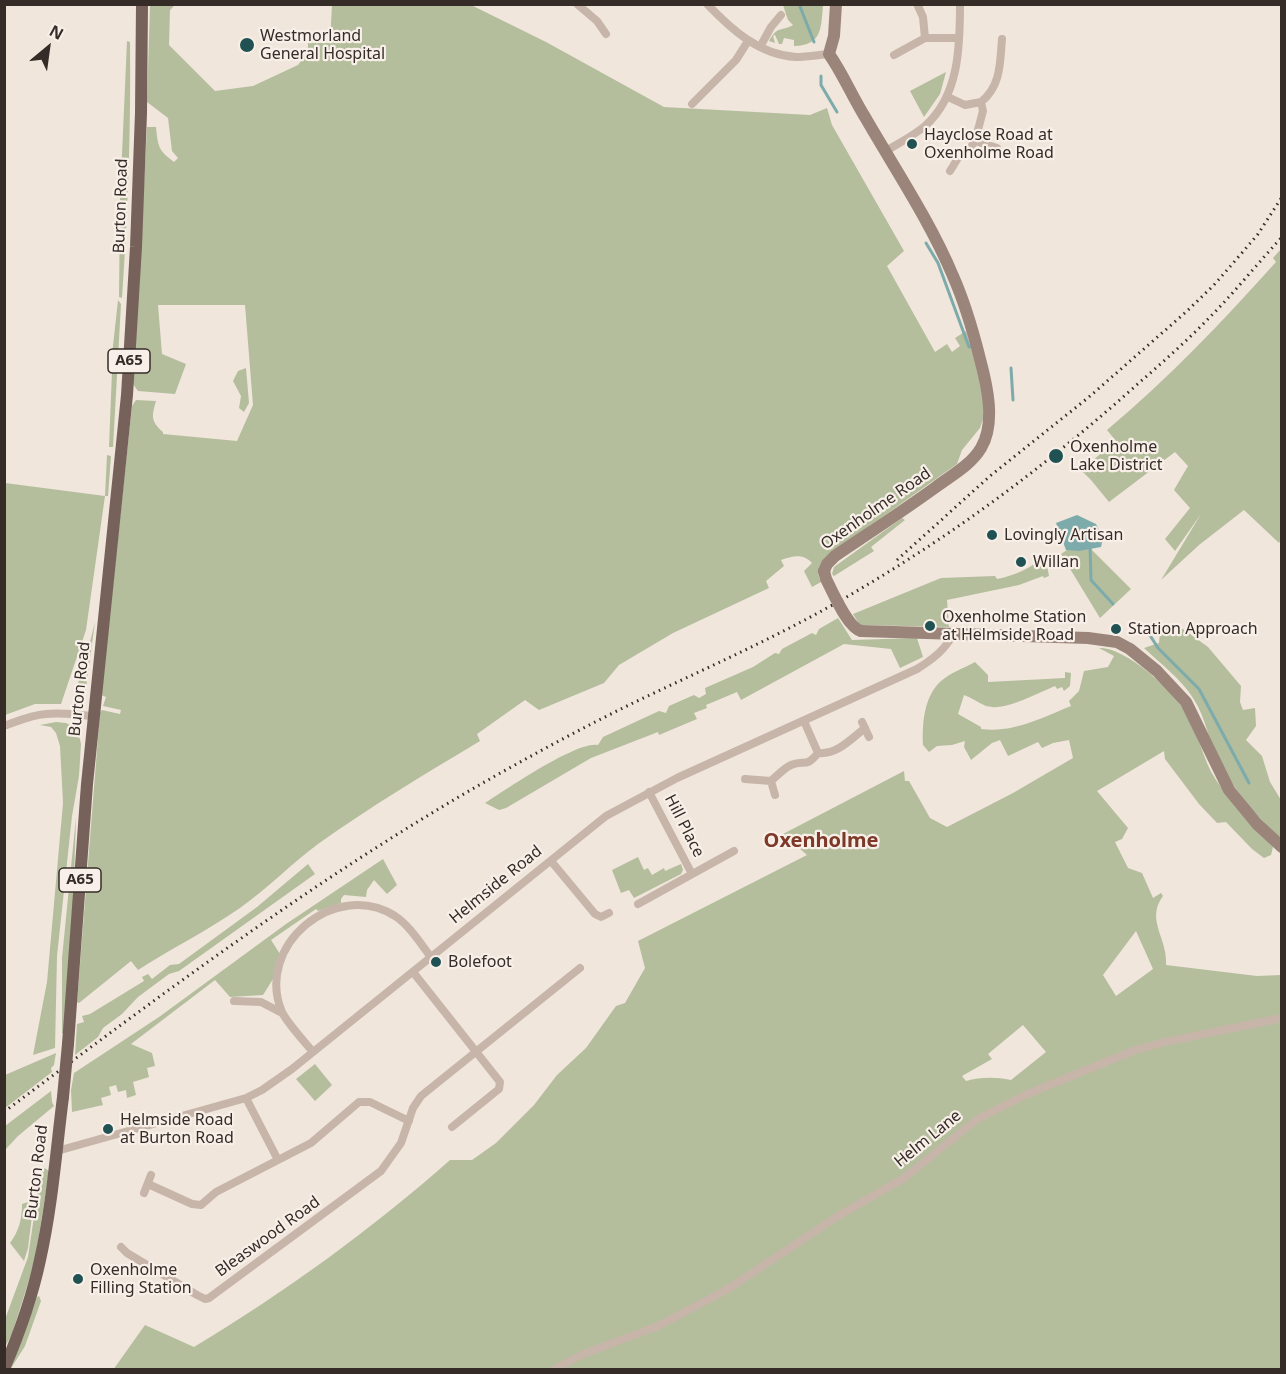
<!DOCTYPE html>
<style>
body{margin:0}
#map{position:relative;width:1286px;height:1374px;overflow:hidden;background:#f0e6dc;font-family:"Noto Sans",sans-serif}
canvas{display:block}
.frame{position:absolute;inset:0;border:6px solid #352c28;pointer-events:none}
.north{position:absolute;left:18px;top:18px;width:60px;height:60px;-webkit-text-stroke:4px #f8f0e8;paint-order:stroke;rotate:29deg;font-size:16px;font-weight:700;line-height:24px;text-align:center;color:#352c28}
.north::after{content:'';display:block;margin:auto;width:21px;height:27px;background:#352c28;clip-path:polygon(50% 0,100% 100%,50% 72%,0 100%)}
</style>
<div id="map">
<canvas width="1286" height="1374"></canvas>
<div class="frame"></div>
<div class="north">N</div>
</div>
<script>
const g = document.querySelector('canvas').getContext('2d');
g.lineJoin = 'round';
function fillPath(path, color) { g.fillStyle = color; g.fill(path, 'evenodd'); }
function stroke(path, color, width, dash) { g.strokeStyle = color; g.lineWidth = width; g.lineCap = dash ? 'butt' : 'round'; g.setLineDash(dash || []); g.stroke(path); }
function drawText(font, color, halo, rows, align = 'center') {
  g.font = font + ' "Noto Sans",sans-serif'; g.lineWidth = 4.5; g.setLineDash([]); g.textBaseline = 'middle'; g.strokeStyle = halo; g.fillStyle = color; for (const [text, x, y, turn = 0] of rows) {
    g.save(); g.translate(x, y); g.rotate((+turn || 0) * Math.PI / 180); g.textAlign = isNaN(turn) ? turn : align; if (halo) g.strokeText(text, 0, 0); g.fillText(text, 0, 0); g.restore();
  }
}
fillPath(new Path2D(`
 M469 4 546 42 664 107 810 115 827 108 832 125 904 251 887 266 935 352 947 344 952 352 960 346 955 338 966 331 984 391 983 419 980 428 962 450 957 464 826 557C819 565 816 572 821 582L812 587 804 571 812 563C803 553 792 556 781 560L784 566 766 581 769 588 673 633 619 665 604 683 539 710 525 700 477 734 480 741C425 774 370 807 318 844 291 864 267 889 240 908 207 931 172 948 138 970L131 961 79 1003 77 1002 100 712 102 710 120 714 121 710 103 706 106 697 101 695 132 406 136 400 156 401C152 415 150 421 163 432V434L237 441 253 405 245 305H158L162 354 186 364 175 394 138 391 133 384 147 127H156C158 146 158 150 174 162L178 158 172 151 168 118 147 102 150 5H175L170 10 169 45 215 91 253 86 298 65 308 52V43H330L332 5Z
 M783 5H823C821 29 822 45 794 46V40L784 38 782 44H779L775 35 773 36 775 43 769 41C778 25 781 32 793 25L788 20Z
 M127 41 130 42C131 127 128 212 122 298L119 297 120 200Z
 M946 72 940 94 924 117 910 91Z
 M1281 249V539L1279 543 1244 510 1199 545 1161 580 1201 514 1175 551 1165 539 1190 508 1174 490 1188 466 1175 452 1109 502 1091 480 1081 470 1116 441 1107 430C1168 379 1223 321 1276 262L1273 258Z
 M118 300 121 304 113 447H109L113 346Z
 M246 368 249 403 244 412 239 408 241 396 233 381 238 371Z
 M107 455 111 456 108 496H105L86 630 61 704H35L5 715V483L105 496Z
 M902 518 905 520 871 547 874 551 834 576 832 574 834 567Z
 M1082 540 1131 589 1100 618 1061 554Z
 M1045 555 1049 576 1044 578 1043 576 1019 585 947 600 949 627 861 625 859 624 853 614 941 578 995 576 997 579C1013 576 1033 568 1045 555Z
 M838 618 852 640 917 638 923 657 900 668 891 649 844 644 741 700 737 692 706 705 707 708 694 713 697 719 659 735 658 732 591 758 506 808 499 810 485 803C505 790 578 740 598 745L603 737 659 711 666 713 669 706 694 695 699 698 706 694 705 688 753 667 775 653 779 654 782 649 812 633 816 635 819 629Z
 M95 622 85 695 82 699 73 698 85 662Z
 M1151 627 1183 629 1208 647 1241 686 1240 702 1243 710 1255 708 1256 726 1246 740 1262 756 1270 782 1281 800V838C1263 825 1233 787 1221 767 1209 745 1207 719 1193 698 1181 679 1161 664 1144 648L1159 643 1160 633Z
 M1099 648C1126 647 1172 690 1186 712 1199 733 1202 759 1216 780 1232 804 1254 825 1273 847L1271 855 1264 858 1252 849 1226 822 1217 823 1199 804 1165 759 1164 751 1097 791 1128 828 1122 839 1115 842 1128 868 1142 873 1153 898 1161 893 1163 896C1145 920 1168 938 1166 965L1257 976 1281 975V1369L113 1370 145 1325 194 1347C284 1293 372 1229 450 1160H472L496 1143 534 1105 557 1075 586 1048 616 1006 625 1003 645 968 638 941 807 855 783 834 904 771 905 781H909L930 818 947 827 1013 793 1073 758 1069 740 1053 743 1042 748 1038 742 1008 756 1000 740 992 743 971 760 964 747 965 741 952 745 937 746 929 752 923 745C922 724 924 696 941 681 950 673 964 668 975 662L988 675V682L1065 678V672L1071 673 1070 686 1064 691 1062 687 1057 689 1055 686C1038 693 1004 712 986 706 979 703 972 698 964 695L958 714 981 727V729C1014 733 1041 718 1071 706L1069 701 1079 691 1084 671 1108 667 1114 656ZM1136 931 1153 969 1116 996 1103 975ZM1023 1025 1046 1052 1011 1080C995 1077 981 1077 966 1081L962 1076 992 1059 988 1054Z
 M56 722 66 723 72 726 78 731 81 744 79 776 72 816 57 956 55 1048 33 1055 47 982 63 803 60 746 56 733 51 727 40 725Z
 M76 817 73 912 64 1034 62 1033V958Z
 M638 857 644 870 648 868 652 875 664 868 665 871 681 864 683 870 681 874 634 898 629 890 621 893 612 870Z
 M383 859 397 885 387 894 374 880 367 890 366 897 344 895 341 899V903L318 911 316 909 271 940 280 954 273 979 263 995 230 997 215 980 131 1044 152 1053 155 1066 147 1068 149 1077 133 1082 136 1095 127 1098 126 1090 118 1092 116 1085 109 1087 111 1095 101 1098 103 1105 72 1112 71 1090 74 1073 159 1017 286 924Z
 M308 864 315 874 179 971 169 974 138 997 122 1014 103 1028 98 1037 75 1055 77 1024 84 1022 82 1016 90 1014 144 981 142 977 148 974 152 979 170 965 179 964 257 907Z
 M56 1053 54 1065 51 1068 52 1072 5 1108V1075Z
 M315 1064 332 1085 315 1101 296 1079Z
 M51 1091 52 1102 54 1106 18 1136 5 1150V1126Z
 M43 1167 49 1171 35 1261 12 1334 5 1347 4 1322 28 1257 41 1169Z
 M34 1200 28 1248 24 1261 10 1243C19 1231 22 1219 22 1204Z
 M39 1296 41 1301 25 1346 10 1370 37 1297Z`), '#b4be9d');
fillPath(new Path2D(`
 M1077 515 1096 524 1103 538 1101 547 1079 551 1066 550 1056 523Z`), '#7dabab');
stroke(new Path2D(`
 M799 4 814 42
 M821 76V85L837 112
 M926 243 938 263 969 347 972 346
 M1011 368 1013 400
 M1090 546 1091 580 1113 604
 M1144 626 1158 648 1199 689 1249 783`), '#7dabab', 3);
stroke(new Path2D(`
 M577 4 597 21 606 34
 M707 4C731 29 759 55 796 57 807 57 818 55 829 54
 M918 6 923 17 925 38
 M760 47 771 27 781 15
 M894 55 925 38H959
 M948 97 965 105 981 102
 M692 104 736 60 748 41
 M975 141 997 148
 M886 151C899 143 913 136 925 126 959 96 960 47 960 4
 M950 171 958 158 968 151 975 141 983 111 981 102C1001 86 1000 63 1002 39
 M804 721 818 753
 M862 722 869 737
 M4 726C18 721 31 715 46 714 62 712 77 715 93 716
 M745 779 771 781C777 776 784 768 791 765 805 759 805 769 818 753 837 755 851 739 865 728
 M771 781 775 795
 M649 792 692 874
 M551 861 595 914 601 917 609 913
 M638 904 734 851
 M413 972 500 1082 499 1089 452 1127
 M234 1001 261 1002 282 1013
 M313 1052C305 1042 287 1023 282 1012 254 946 335 878 395 916 410 926 420 943 431 957
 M246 1098 278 1160
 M57 1151 246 1098 262 1090 292 1069 606 816 677 778 917 669C933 659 945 650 954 633
 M148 1184 192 1204 201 1205 216 1192 311 1143 359 1102H370L409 1121
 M144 1193 151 1175
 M121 1247 127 1253 197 1295 205 1299 209 1298 381 1171 401 1143 413 1108 421 1096 580 968
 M553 1370 581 1355 658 1326 728 1289 838 1216 904 1178 976 1120 1025 1095 1135 1050 1165 1042 1282 1018`), '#c7b5a9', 8);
stroke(new Path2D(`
 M824 571 827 564 835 556C869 533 903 511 936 487 952 475 971 465 981 448 996 423 987 385 980 359 973 331 965 303 953 276 930 221 895 169 865 117 852 96 843 74 829 54L834 36 836 4
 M861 631 1088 638 1117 642 1130 649 1157 671 1186 702 1229 790 1257 824 1282 847`), '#9b857b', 12);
stroke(new Path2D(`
 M68 1044 87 784 127 395 136 247 141 113 142 4
 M4 1369C19 1334 32 1298 40 1260 52 1207 56 1152 63 1097`), '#76625b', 12);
stroke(new Path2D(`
 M897 560 990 476 1089 397 1186 312 1214 285 1241 254 1258 234 1282 197
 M4 1112C159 996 314 880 481 784 530 756 582 728 633 703 704 669 775 638 843 599 944 541 1034 475 1122 398 1151 372 1181 347 1208 319 1234 293 1257 264 1282 237`), '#352c28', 3, [1.5, 4.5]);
stroke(new Path2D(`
 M824 571 826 579C833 592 847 627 861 631`), '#9b857b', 12);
stroke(new Path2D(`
 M63 1097 68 1044`), '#76625b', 12);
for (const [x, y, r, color] of [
 [247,45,8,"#215253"],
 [912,144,6,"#215253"],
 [1056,456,8,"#215253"],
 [992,535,6,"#215253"],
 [1021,562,6,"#215253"],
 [930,626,6,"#215253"],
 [1116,629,6,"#215253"],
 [436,962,6,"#215253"],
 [108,1129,6,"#215253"],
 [78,1279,6,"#215253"]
]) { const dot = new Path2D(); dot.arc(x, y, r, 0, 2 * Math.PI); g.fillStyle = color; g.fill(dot); stroke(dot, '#f8f0e8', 2); }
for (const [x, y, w] of [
 [129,361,42],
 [80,880,42]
]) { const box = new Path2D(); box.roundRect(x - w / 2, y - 12, w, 24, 4.5); g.fillStyle = '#f8f0e8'; g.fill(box); stroke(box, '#352c28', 1.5); }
drawText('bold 15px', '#352c28', null, [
 ["A65",129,361],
 ["A65",80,880]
]);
drawText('16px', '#352c28', '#f8f0e8', [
 ["Westmorland",260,36],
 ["General Hospital",260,54],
 ["Hayclose Road at",924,135],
 ["Oxenholme Road",924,153],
 ["Oxenholme",1070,447],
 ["Lake District",1070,465],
 ["Lovingly Artisan",1004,535],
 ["Willan",1033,562],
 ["Oxenholme Station",942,617],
 ["at Helmside Road",942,635],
 ["Station Approach",1128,629],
 ["Bolefoot",448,962],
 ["Helmside Road",120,1120],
 ["at Burton Road",120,1138],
 ["Oxenholme",90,1270],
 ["Filling Station",90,1288]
], 'left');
drawText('16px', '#352c28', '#f8f0e8', [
 ["Burton Road",121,206,-88],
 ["Oxenholme Road",876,509,-35],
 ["Burton Road",80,689,-84],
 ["Hill Place",684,826,63],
 ["Helmside Road",496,885,-39],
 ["Helm Lane",928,1139,-39],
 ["Burton Road",37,1172,-83],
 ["Bleaswood Road",268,1237,-36]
]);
drawText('bold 20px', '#7d3828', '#f8f0e8', [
 ["Oxenholme",821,841]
]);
</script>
